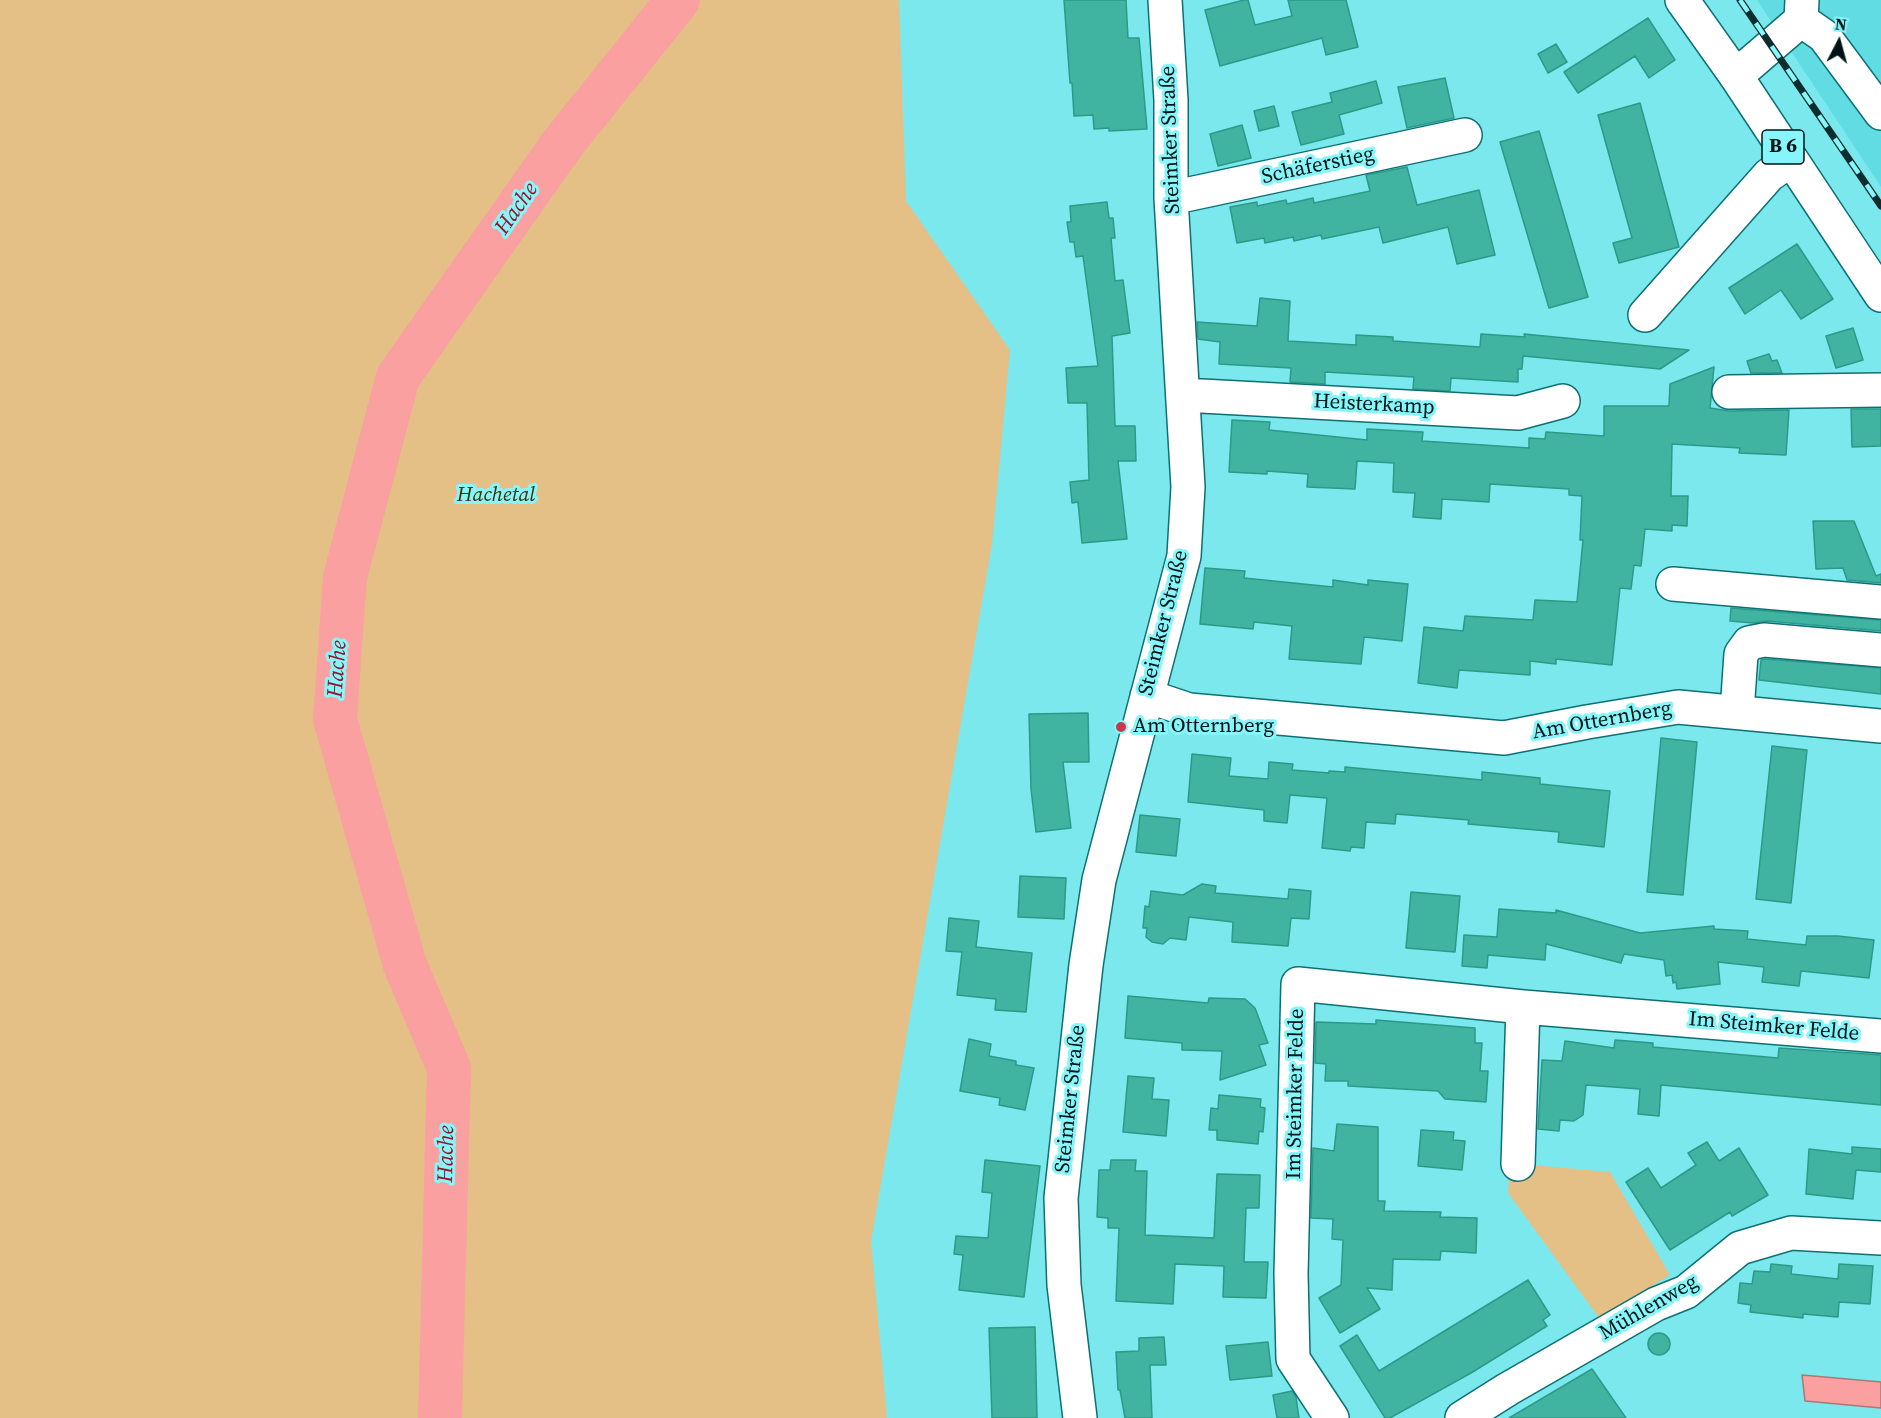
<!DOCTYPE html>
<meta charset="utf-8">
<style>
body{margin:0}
#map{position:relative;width:1881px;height:1418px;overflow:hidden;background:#7ae8ed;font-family:"Source Serif 4",serif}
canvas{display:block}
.north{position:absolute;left:1809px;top:12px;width:60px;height:60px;-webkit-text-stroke:4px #87f6fa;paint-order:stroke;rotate:6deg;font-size:16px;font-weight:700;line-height:24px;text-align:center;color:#001415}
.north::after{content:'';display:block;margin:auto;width:21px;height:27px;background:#001415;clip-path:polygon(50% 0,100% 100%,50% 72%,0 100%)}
</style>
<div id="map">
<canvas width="1881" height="1418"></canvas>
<div class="north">N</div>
</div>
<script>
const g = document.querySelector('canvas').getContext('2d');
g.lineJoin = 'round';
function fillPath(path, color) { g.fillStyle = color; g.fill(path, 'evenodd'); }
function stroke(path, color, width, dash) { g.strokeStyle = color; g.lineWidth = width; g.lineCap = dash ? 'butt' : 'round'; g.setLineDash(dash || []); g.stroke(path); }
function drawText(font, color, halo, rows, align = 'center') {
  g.font = font + ' "Source Serif 4",serif'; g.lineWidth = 6; g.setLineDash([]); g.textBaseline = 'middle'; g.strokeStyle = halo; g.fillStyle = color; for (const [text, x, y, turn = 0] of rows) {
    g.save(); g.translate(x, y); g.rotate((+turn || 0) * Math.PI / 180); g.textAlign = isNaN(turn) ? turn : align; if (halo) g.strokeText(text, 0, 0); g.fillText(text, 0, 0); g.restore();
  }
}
fillPath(new Path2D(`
 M1757 0H1881V187Z`), '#60dce2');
fillPath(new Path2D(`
 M0 0H899L906 201 1010 350 992 544 871 1241 887 1418H0Z
 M1510 1163 1610 1172 1670 1275 1599 1318 1508 1193Z`), '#e4c087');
const water = new Path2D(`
 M1802 1375 1881 1382V1408L1805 1401Z`);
fillPath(water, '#faa0a1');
stroke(water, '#af7677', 1.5);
stroke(new Path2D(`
 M440 1418 449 1068 405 965 335 719 345 577 398 377 563 143 678 0`), '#faa0a1', 44);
const building = new Path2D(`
 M1064 0H1126L1128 38H1139L1147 129 1109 131V128L1094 129 1093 115 1074 116 1072 83H1070Z
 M1244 0H1248L1255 25 1292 16 1288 0H1346L1358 47 1326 55 1322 38 1220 66 1205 10Z
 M1648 18 1675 60 1649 78 1635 56 1578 93 1564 72Z
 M1556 44 1567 62 1548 73 1538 54Z
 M1445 78 1454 118 1407 128 1398 87Z
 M1376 81 1382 103 1339 115 1344 134 1301 145 1292 112 1332 102 1330 93Z
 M1640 103 1679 247 1619 263 1613 243 1632 238 1598 115Z
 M1274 106 1279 126 1259 131 1254 111Z
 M1242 125 1251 158 1218 166 1210 134Z
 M1539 131 1588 297 1549 308 1500 142Z
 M1407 167 1417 205 1479 190 1495 255 1457 264 1448 227 1383 243 1379 227 1322 239 1321 235 1294 241 1293 237 1265 243 1264 238 1237 243 1230 207 1257 202V206L1286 200 1287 204 1313 198 1314 203 1370 191 1366 175Z
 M1107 202 1109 218H1113L1115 238H1111L1115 281 1123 280 1130 333 1112 336 1115 426H1135L1136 461H1118L1127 539 1082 543 1078 502 1072 503 1070 482 1089 480 1087 403H1068L1066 368 1098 366 1083 256 1076 257 1074 242H1070L1067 222H1071L1070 206Z
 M1797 244 1833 299 1801 319 1781 290 1745 314 1729 288Z
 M1260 298 1290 301 1288 341 1356 345V335L1393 337V341L1480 347 1481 334 1525 337 1524 334 1689 350 1660 369 1523 356 1522 369H1518V382L1451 378 1450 391 1413 389 1414 377 1325 372V384L1290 382 1291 368 1219 364 1220 342 1198 339 1197 322 1257 326Z
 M1853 328 1863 360 1836 368 1826 336Z
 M1769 354 1772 361 1777 360 1782 373H1751L1747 361Z
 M1714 367 1710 408 1729 411 1789 410 1786 455 1739 453 1740 448 1672 444 1671 496H1688L1687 526 1672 525V531L1645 529 1641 566 1634 565 1631 589 1620 588 1612 665 1556 659V664L1530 661V675L1459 670 1457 688 1418 683 1424 627 1463 631 1465 616 1533 620 1535 600 1577 602 1583 540H1580L1582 496 1569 495V489L1490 484 1489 502 1442 499 1441 519 1413 517 1415 493 1393 492 1394 463 1357 461 1355 489 1307 487 1308 474 1267 471V474L1229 472 1232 420 1270 422 1269 430 1367 440V429L1423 432 1422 441 1529 448V438L1545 439 1546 432 1604 436V406H1669L1670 384Z
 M1851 409H1881V446L1852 447Z
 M1813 521H1854L1876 576 1881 574V583L1847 580 1843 568 1816 569Z
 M1205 568 1245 571 1244 578 1333 587V580L1368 585V580L1408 584 1402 641 1364 637 1361 664 1289 659 1292 626 1254 622 1253 629 1200 624Z
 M1731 608 1881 620V631L1766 621 1753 623 1730 621Z
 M1765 659 1881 668V694L1759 680 1761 660Z
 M1088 713 1089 762H1063L1071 828 1036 832 1031 789 1029 714Z
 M1661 738 1697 742 1683 895 1647 892Z
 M1772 746 1807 750 1791 903 1756 899Z
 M1192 754 1231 758 1229 776 1268 779 1269 762 1293 764 1292 770 1329 773V771L1345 772V767L1482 780V772L1540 778V784L1610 791 1604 847 1558 842 1559 832 1468 824 1469 820 1396 814 1395 824 1366 822 1364 848 1351 847 1350 851 1322 848 1327 798 1290 795 1287 823 1264 821V810L1188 802Z
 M1140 815 1180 819 1176 856 1136 852Z
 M1020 876 1066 878 1064 919 1018 917Z
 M1202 884 1216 886 1215 893 1288 899 1289 889 1311 891 1309 919 1291 918 1288 946 1232 942 1233 922 1189 917 1186 940 1170 938 1163 944 1152 942 1146 937 1147 928H1143L1145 906 1149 907 1151 891 1183 895Z
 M1411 892 1460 896 1455 952 1406 948Z
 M1499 909 1556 913V910L1640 933 1714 926V929L1748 931 1747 939 1806 945 1807 936H1838L1874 940 1869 978 1801 971 1799 986 1762 982 1764 967 1718 962 1720 984 1677 989 1676 982 1673 983 1672 975 1666 976 1664 960 1624 954 1621 963 1546 944 1545 960 1488 955 1487 968 1462 966 1464 935 1497 937Z
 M949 918 979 921 976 947 1032 953 1026 1012 995 1010 996 999 957 995 962 952 946 951Z
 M1128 996 1208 1003 1209 998 1245 999 1255 1008 1268 1043 1259 1045 1266 1065 1220 1080 1222 1051 1182 1050V1043L1125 1038Z
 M1376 1020 1475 1028V1043H1482L1480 1071H1488L1486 1102 1445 1099 1438 1091 1348 1086V1081H1325L1326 1064 1315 1063 1316 1022 1376 1024Z
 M969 1039 991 1044 989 1056 1016 1061V1065L1034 1068 1025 1110 999 1105 1000 1098 960 1091Z
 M1615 1040 1653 1043V1047L1778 1058 1779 1048 1881 1055V1105L1661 1085 1659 1116 1638 1114 1640 1089 1586 1085 1583 1115 1574 1121 1560 1120 1559 1131 1538 1129 1542 1060 1562 1061 1565 1041 1614 1048Z
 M1128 1076 1154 1078 1152 1099 1169 1100 1166 1136 1123 1132Z
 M1219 1095 1261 1099 1260 1107 1265 1108 1263 1132 1259 1131 1258 1144 1217 1140V1130H1209L1211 1108 1218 1109Z
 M1337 1124 1378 1127V1201H1385L1384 1211 1441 1212 1440 1217 1477 1218 1476 1253 1441 1251 1440 1260 1393 1259 1392 1290 1367 1288 1380 1309 1340 1333 1319 1298 1341 1285 1343 1240 1332 1239 1333 1219 1311 1218 1313 1148 1334 1151Z
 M1421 1130 1454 1132 1453 1140 1465 1141 1462 1170 1418 1166Z
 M1707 1142 1719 1161 1739 1148 1768 1195 1732 1216 1730 1212 1670 1250 1626 1182 1648 1168 1661 1188 1696 1165 1688 1153Z
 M1852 1147 1881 1149V1172L1856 1170 1853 1199 1806 1194 1809 1149 1852 1154Z
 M985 1160 1040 1166 1024 1297 959 1290 963 1255 954 1254 956 1236 988 1238 992 1193 982 1192Z
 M1111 1160H1136L1135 1171H1147L1145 1235 1214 1238 1217 1174 1260 1175 1259 1208H1246L1244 1262H1268L1266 1298 1223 1297 1224 1266 1175 1264 1173 1304 1116 1301 1119 1228H1108V1218L1097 1217 1099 1170H1110Z
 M1771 1264 1792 1266 1791 1274 1838 1279 1839 1264 1873 1266 1870 1304 1839 1302 1838 1317 1803 1314V1318L1750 1312 1751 1305 1738 1303 1740 1283 1752 1284 1754 1271 1770 1272Z
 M1528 1280 1550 1315 1543 1320 1547 1326 1471 1373 1390 1418H1385L1340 1346 1357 1335 1379 1371Z
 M1035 1327 1037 1418H992L989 1328Z
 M1648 1344a11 11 0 1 1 22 0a11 11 0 1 1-22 0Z
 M1164 1337 1166 1365H1150L1152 1418H1125L1120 1390H1118L1116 1352 1139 1351V1338Z
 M1268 1342 1272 1376 1230 1380 1226 1346Z
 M1592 1369 1626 1418H1509Z
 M1292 1391 1296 1397 1299 1418H1277L1273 1395Z`);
fillPath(building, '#40b4a0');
stroke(building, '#2b9b89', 1.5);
const minor = new Path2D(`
 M1801 20 1824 36 1881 113
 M1736 76 1801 20 1802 0
 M1171 198 1465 135
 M1645 315 1769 175 1791 160
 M1729 392 1881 390
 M1183 395 1518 413 1563 401
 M1673 584 1881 602
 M1147 696 1189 710 1504 738 1587 722 1678 707 1881 726
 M1737 712 1741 654 1749 643 1764 640 1881 650
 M1518 1164 1523 1007
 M1080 1418 1064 1285 1061 1198 1086 965 1099 880 1184 556 1188 487 1171 198V100L1165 0
 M1332 1418 1293 1359 1291 1274 1298 984 1523 1007 1881 1036
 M1462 1418 1508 1389 1656 1304 1686 1292 1740 1248 1791 1233 1881 1238`);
const major = new Path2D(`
 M1682 0 1736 76 1881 295`);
stroke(minor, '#0d7074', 36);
stroke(major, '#0d7074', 36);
stroke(minor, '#fff', 33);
stroke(major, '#fff', 33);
const rail = new Path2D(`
 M1740 0 1881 206`);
stroke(rail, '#0f2d2f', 7);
stroke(rail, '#87f6fa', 4.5, [14]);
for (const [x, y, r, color] of [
 [1121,727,6,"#c83848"]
]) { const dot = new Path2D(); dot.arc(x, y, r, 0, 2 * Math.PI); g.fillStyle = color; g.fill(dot); stroke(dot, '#87f6fa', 2); }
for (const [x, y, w] of [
 [1783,147,42]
]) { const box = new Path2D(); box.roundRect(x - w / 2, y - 17, w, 34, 4.5); g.fillStyle = '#87f6fa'; g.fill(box); stroke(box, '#001415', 1.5); }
drawText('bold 20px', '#001415', null, [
 ["B 6",1783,147]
]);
drawText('21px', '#001415', '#87f6fa', [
 ["Steimker Straße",1171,140,-92],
 ["Schäferstieg",1318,166,-12],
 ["Heisterkamp",1374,405,3],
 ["Steimker Straße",1164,623,-76],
 ["Am Otternberg",1602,721,-10],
 ["Im Steimker Felde",1774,1027,5],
 ["Im Steimker Felde",1296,1094,-89],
 ["Steimker Straße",1071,1099,-84],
 ["Mühlenweg",1649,1308,-30]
]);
drawText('italic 21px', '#463003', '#87f6fa', [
 ["Hachetal",496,496]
]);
drawText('21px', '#001415', '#87f6fa', [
 ["Am Otternberg",1133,727]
], 'left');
drawText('italic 22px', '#98142b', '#87f6fa', [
 ["Hache",517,209,-55],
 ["Hache",338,669,-86],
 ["Hache",447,1154,-89]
]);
</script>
